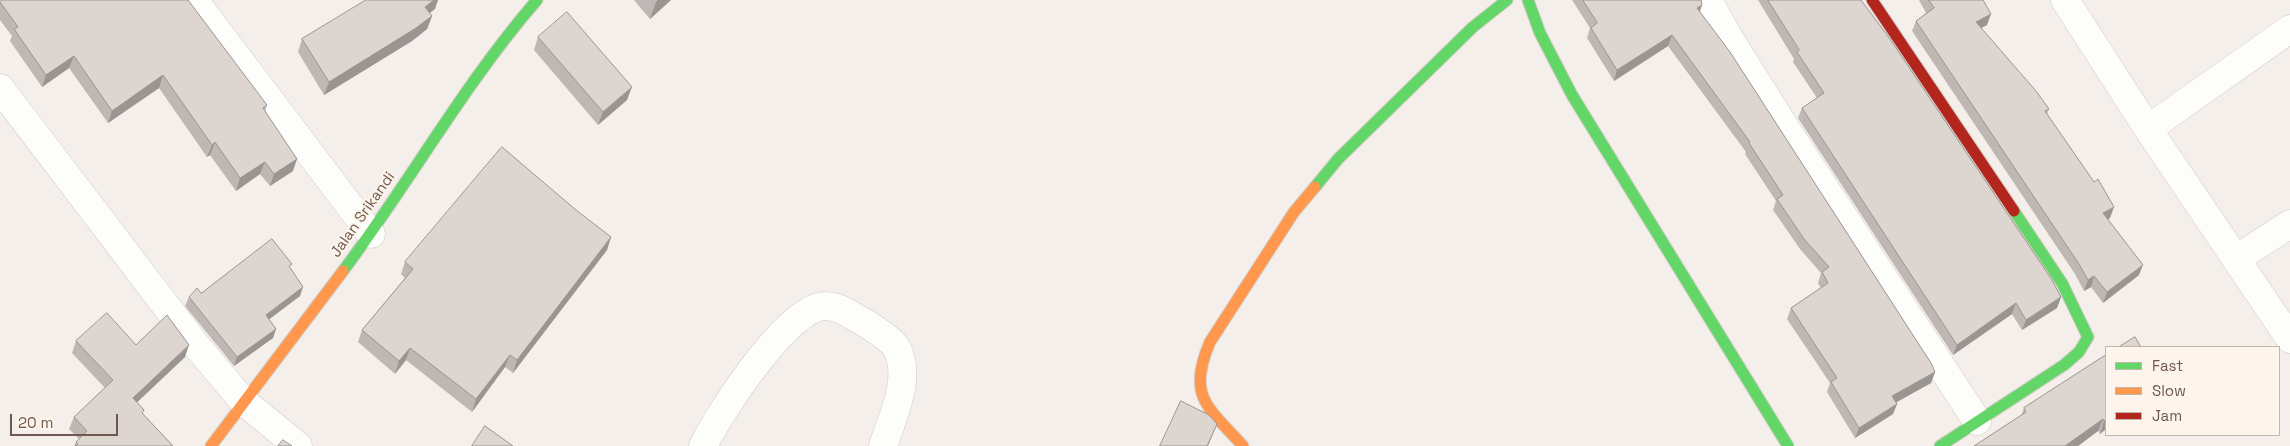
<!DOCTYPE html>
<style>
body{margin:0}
#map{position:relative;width:2290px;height:446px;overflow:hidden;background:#f4efea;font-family:"Space Grotesk",sans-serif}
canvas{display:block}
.legend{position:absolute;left:2105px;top:346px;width:175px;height:90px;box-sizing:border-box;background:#fdf5eb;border:1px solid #c4b6ac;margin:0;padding:6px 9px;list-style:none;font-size:15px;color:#6f584d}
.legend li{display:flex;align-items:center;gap:10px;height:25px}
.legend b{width:25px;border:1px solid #c4b6ac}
.scale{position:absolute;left:10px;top:414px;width:108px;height:22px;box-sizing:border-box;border:2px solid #6f584d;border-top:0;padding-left:6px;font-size:15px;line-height:18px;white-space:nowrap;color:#6f584d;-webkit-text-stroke:4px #fdf5eb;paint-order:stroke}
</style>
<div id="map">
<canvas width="2290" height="446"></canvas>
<ul class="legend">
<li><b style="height:6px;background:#63d668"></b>Fast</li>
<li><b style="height:6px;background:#ff974d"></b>Slow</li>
<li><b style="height:6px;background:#b3261e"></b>Jam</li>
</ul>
<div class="scale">20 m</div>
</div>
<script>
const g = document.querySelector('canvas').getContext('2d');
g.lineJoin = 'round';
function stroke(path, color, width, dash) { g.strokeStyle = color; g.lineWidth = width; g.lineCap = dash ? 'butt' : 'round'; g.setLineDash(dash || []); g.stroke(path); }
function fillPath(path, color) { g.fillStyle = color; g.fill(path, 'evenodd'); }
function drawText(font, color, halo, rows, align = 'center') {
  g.font = font + ' "Space Grotesk",sans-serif'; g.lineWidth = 4; g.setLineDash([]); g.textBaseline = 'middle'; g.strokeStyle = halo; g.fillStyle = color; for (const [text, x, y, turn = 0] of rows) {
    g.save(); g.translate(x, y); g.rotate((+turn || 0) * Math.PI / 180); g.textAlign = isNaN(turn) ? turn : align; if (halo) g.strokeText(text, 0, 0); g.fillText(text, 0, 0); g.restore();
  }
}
const street = new Path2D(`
 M194 0 371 234
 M1708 0 1729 38 1786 129 1977 421
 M2065 0 2148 129 2290 339
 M0 88 195 344 243 401 298 446
 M2148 129 2290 29
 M2236 259 2290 224
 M703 446C721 410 780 320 818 307 832 303 845 311 856 318 866 323 890 338 896 347 913 377 892 418 883 446`);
const fast = new Path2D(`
 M1528 0 1540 33 1572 95 1788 446
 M1315 187 1338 159 1473 27 1507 0
 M343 271C410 182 464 84 537 0
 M1940 446 2064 365 2079 352 2088 337 2062 283 2014 211`);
const slow = new Path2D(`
 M211 446 343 271
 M1243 446C1209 408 1186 397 1210 342L1294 212 1315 187`);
const jam = new Path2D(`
 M1872 0 2014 211`);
stroke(street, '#d1cbc5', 29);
stroke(fast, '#d4cdc6', 13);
stroke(slow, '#d4cdc6', 13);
stroke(jam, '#d4cdc6', 13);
stroke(street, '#fdfdfc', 28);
stroke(fast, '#63d668', 11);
stroke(slow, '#ff974d', 11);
stroke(jam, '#b3261e', 11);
fillPath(new Path2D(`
 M0 0 267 105 265 111 293 171 270 186 260 174 236 191 210 155 207 157 159 88 108 123 69 68 42 87 10 41 12 36 0 20Z
 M634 0H671L650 19Z
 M1572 0H1701L1702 5 1700 12 1935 372 1931 383 1896 402 1897 404 1893 414 1855 438 1827 392 1830 383 1787 319 1791 308 1821 288 1818 283 1821 273 1800 249 1773 210 1776 201 1745 154 1746 152 1668 46 1614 81 1587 38 1590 28Z
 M1758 0H1861L2061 297 2057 308 2022 330 2012 314 1953 355 1798 118 1802 108 1817 98 1793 62 1794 59Z
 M1919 0H1983L1987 25 1981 28 2049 109 2047 114 2110 218 2108 219 2139 275 2103 303 2091 287 2084 291 2075 274 1912 31 1916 21 1926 13Z
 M435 9 430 13 432 16 427 29 412 41 324 95 298 52 302 39Z
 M538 37 627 100 598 125 534 50Z
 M576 210 611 237 607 250 513 373 505 367 472 412 406 360 395 374 358 342 362 330 405 278 401 274 405 262Z
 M290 268 300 296 269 319 276 329 273 338 234 366 185 306 189 297Z
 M76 341 136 345 185 357 137 402 143 414 173 446H74L76 442 79 439 69 429 74 417 105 388 72 353Z
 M2106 355V429L2100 434 2098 431 2078 446H1974L2021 416 2024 408Z`), '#beb7b3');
fillPath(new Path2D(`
 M434 0H438L435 9 420 20 425 7Z
 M658 0H671L650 19 656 2Z
 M1702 5 1698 15 1697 8Z
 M1991 14 1987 25 1972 33 1976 22Z
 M432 16 427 29 412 41 324 95 329 82Z
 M1672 35 1668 46 1614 81 1617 70Z
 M74 56 69 68 42 87 46 75Z
 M163 75 159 88 108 123 112 111Z
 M632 87 627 100 598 125 603 112Z
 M215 142 210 155 207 157 212 145Z
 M297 159 293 171 270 186 274 174Z
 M265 162 260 174 236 191 240 178Z
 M2114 207 2110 218 2100 224 2103 213Z
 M611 237 607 250 513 373 517 360Z
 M2143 265 2139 275 2103 303 2107 292Z
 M2094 276 2091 287 2084 291 2088 280Z
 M303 287 300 296 263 324 266 315Z
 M2061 297 2057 308 2022 330 2026 320Z
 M2016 303 2012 314 1953 355 1957 345Z
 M276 329 273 338 234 366 237 357Z
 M189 345 185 357 129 410 133 398Z
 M410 348 406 360 395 374 399 361Z
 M510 355 505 367 472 412 476 399Z
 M1935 372 1931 383 1888 407 1892 396Z
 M1897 404 1893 414 1855 438 1859 428Z
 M2103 419 2098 431 2078 446H2065Z
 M2106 420V429L2100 434 2104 421Z
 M1217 424 1208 446H1207Z`), '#9b9592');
const building = new Path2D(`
 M0 0H188L267 105 263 108 297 159 274 174 265 162 240 178 215 142 212 145 163 75 112 111 74 56 46 75 14 29 18 27 0 2Z
 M366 0H434L425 7 432 16 416 28 329 82 302 39Z
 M1583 0H1701L1702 5 1697 8 1730 52 1931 363 1935 372 1892 396 1897 404 1859 428 1831 382 1837 378 1791 308 1828 283 1822 272 1829 267 1804 239 1777 199 1783 195 1749 143 1750 142 1672 35 1617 70 1591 28 1597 23Z
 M1768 0H1861L1890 39 2052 280 2061 297 2026 320 2016 303 1957 345 1802 108 1824 93 1797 52 1799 50Z
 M1929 0H1983L1991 14 1976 22 2036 91 2049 109 2045 111 2094 182 2098 179 2114 207 2103 213 2143 265 2107 292 2094 276 2088 280 2079 264 1916 21 1934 8Z
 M567 12 632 87 603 112 538 37Z
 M502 147 576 210 611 237 517 360 510 355 476 399 410 348 399 361 362 330 413 269 405 262Z
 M272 239 292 264 289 266 303 287 266 315 276 329 237 357 189 297 197 288 201 293Z
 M107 313 136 345 167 315 189 345 133 398 144 410 142 413 173 446H75L78 444 76 442 87 431 74 417 113 380 76 341Z
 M2135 337 2141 347H2119Z
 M2106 355V420L2104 421 2103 419 2065 446H1974L2026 412 2024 408Z
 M1181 401 1209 415 1217 424 1207 446H1160Z
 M485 426 513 446H472Z
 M283 440 292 446H278Z`);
fillPath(building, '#ddd5d0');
stroke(building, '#9b9592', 1);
drawText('15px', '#6f584d', '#fdf5eb', [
 ["Jalan Srikandi",363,215,-55]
]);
</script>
